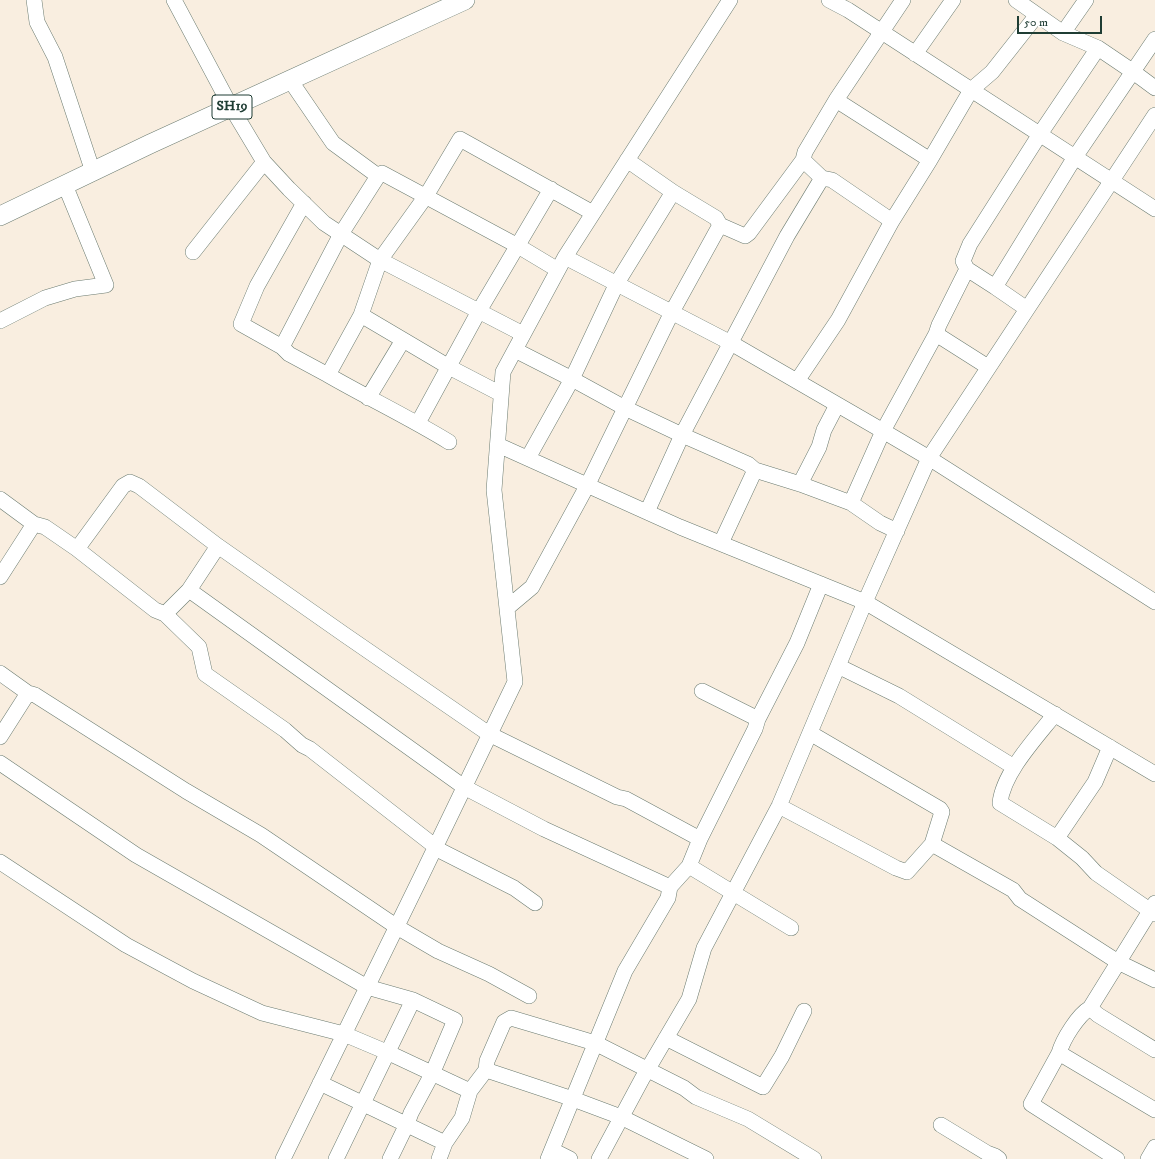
<!DOCTYPE html>
<style>
body{margin:0}
#map{position:relative;width:1155px;height:1159px;overflow:hidden;background:#f9eee0;font-family:"IM FELL DW Pica",serif}
canvas{display:block}
.scale{position:absolute;left:1017px;top:16px;width:85px;height:18px;box-sizing:border-box;border:2px solid #1f3d34;border-top:0;padding-left:5px;font-size:12px;line-height:14px;white-space:nowrap;color:#1f3d34;-webkit-text-stroke:3px #fff;paint-order:stroke}
</style>
<div id="map">
<canvas width="1155" height="1159"></canvas>
<div class="scale">50 m</div>
</div>
<script>
const g = document.querySelector('canvas').getContext('2d');
g.lineJoin = 'round';
function stroke(path, color, width, dash) { g.strokeStyle = color; g.lineWidth = width; g.lineCap = dash ? 'butt' : 'round'; g.setLineDash(dash || []); g.stroke(path); }
function drawText(font, color, halo, rows, align = 'center') {
  g.font = font + ' "IM FELL DW Pica",serif'; g.lineWidth = 4; g.setLineDash([]); g.textBaseline = 'middle'; g.strokeStyle = halo; g.fillStyle = color; for (const [text, x, y, turn = 0] of rows) {
    g.save(); g.translate(x, y); g.rotate((+turn || 0) * Math.PI / 180); g.textAlign = isNaN(turn) ? turn : align; if (halo) g.strokeText(text, 0, 0); g.fillText(text, 0, 0); g.restore();
  }
}
const minor = new Path2D(`
 M34 0 37 22 55 57 93 172
 M174 0 231 107 264 162 289 189 324 223 380 260 523 334
 M829 0 848 10 1155 209
 M1016 0 1063 33 1098 48 1132 71 1155 88
 M1063 33 1086 0
 M915 54 953 0
 M290 80 333 143 378 176
 M836 100 930 160
 M627 160 673 192 716 218 720 225 745 236 749 233 803 160 805 152 836 100 903 0
 M803 160 822 178 832 180 892 221
 M304 203 257 286 241 324 282 347 289 354 328 375
 M193 252 264 162
 M565 257 731 343 883 431 929 458 1155 602
 M995 287 1075 157 1155 39
 M1027 309 995 287 967 269 963 261 970 244 1040 134 1098 48
 M361 315 449 367 501 394
 M0 321 45 298 75 289 106 285 65 185
 M936 334 988 367
 M282 347 341 234 378 176 382 173 518 246 558 270
 M515 350 572 379 625 408 682 435 748 464 755 470 800 484 851 503 880 523 897 531
 M797 381 838 320 892 221 930 160 971 90 992 72 1037 15
 M368 398 403 340
 M418 423 479 311 551 189
 M449 442C410 418 368 398 328 375L361 315 380 260 426 196 460 139 593 213
 M498 445 680 527 865 602 1155 774
 M528 458 572 379 617 283 673 192
 M800 484 819 447 824 430 837 405
 M0 499 34 524 45 527 77 549 155 610 165 614 199 647 205 674 285 730 302 745 310 749 432 844 435 848 514 888 535 903
 M851 503 883 431 936 334 939 325 967 269
 M647 512 682 435 787 236 822 178
 M721 543 755 470
 M77 549 123 486 130 482 139 486 218 546 345 635 489 734 617 797 626 799 700 839
 M0 577 34 524
 M189 590 464 787 544 829 670 887
 M507 608 532 587 587 486 672 312 720 225
 M165 614 189 590 218 546
 M838 666 899 696 1014 767
 M0 673 28 693 35 695 186 791 261 835 397 927 438 951 489 974 529 996
 M702 691 758 719
 M1055 714C1036 738 1003 773 1000 803L1057 838 1082 858 1096 873 1155 914
 M0 737 28 693
 M0 763 136 855 367 987 413 1000 455 1020 432 1074 411 1113 407 1124 390 1159
 M779 806 896 868 907 872 932 844 942 812 940 809 810 733
 M1057 838 1095 782 1110 747
 M932 844 1013 890 1020 899 1118 962 1155 980
 M0 862 126 945 193 981 262 1013 344 1034 389 1053 470 1091
 M689 866 791 928
 M1090 1008 1098 1015 1155 1050
 M666 1038 763 1087 782 1056 804 1011
 M1059 1053 1155 1110
 M486 1070 573 1099 621 1117 706 1159
 M320 1083 445 1143
 M941 1125 987 1153 995 1156 999 1159
 M552 1150 570 1159
 M283 1159 420 879 515 682 494 490 503 372 565 257 730 0
 M336 1159 413 1000
 M439 1159 445 1143 462 1118 470 1091 486 1070 487 1061 504 1022 511 1018 595 1043 684 1088 696 1097 748 1119 814 1159
 M548 1159 625 971 668 898 670 887 689 866 700 839 755 729 758 719 797 643 821 584
 M599 1159 642 1079 689 999 704 948 779 806 865 602 929 458 1155 115
 M1117 1159 1031 1104 1059 1053C1063 1039 1078 1015 1090 1008L1155 903
 M1148 1159 1155 1147`);
const major = new Path2D(`
 M0 216 150 144 465 0`);
stroke(minor, '#6b7b70', 16);
stroke(major, '#6b7b70', 20);
stroke(minor, '#fff', 15);
stroke(major, '#fff', 19);
for (const [x, y, w] of [
 [232,107,40]
]) { const box = new Path2D(); box.roundRect(x - w / 2, y - 12, w, 24, 3); g.fillStyle = '#fff'; g.fill(box); stroke(box, '#1f3d34', 1); }
drawText('bold 14px', '#1f3d34', null, [
 ["SH19",232,107]
]);
</script>
